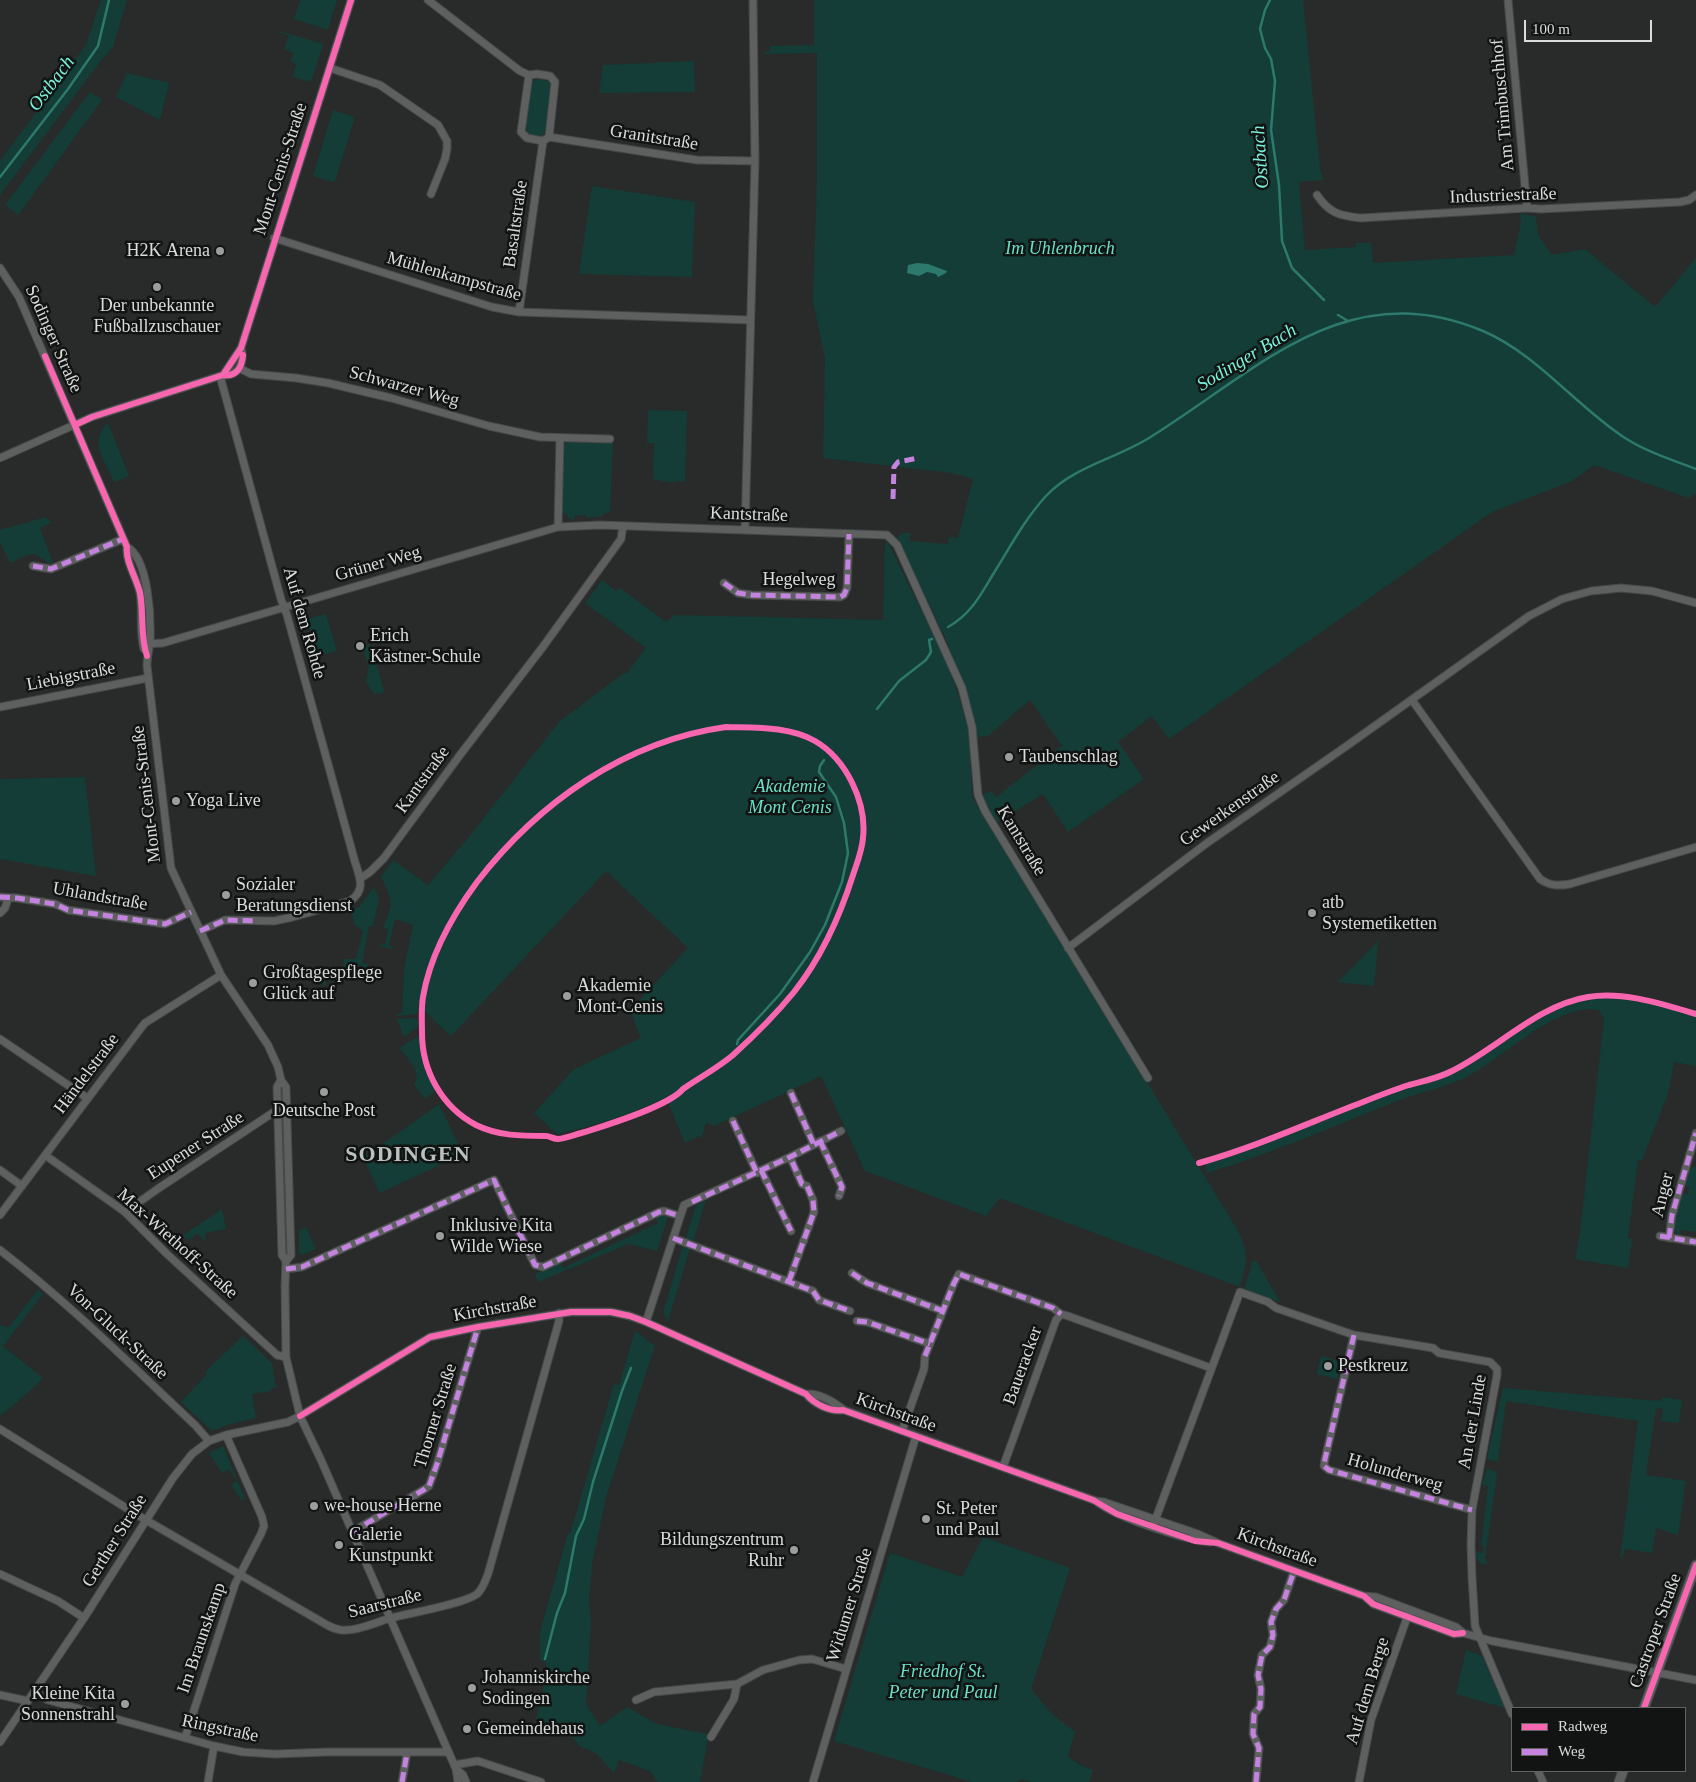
<!DOCTYPE html>
<meta charset="utf-8">
<style>
body{margin:0}
#map{position:relative;width:1696px;height:1782px;overflow:hidden;background:#282b2a;font-family:"Times New Roman",serif}
canvas{display:block}
.legend{position:absolute;left:1511px;top:1707px;width:175px;height:65px;box-sizing:border-box;background:#111413;border:1px solid #616463;margin:0;padding:6px 9px;list-style:none;font-size:15px;color:#d9dcdb}
.legend li{display:flex;align-items:center;gap:10px;height:25px}
.legend b{width:25px;border:1px solid #616463}
.scale{position:absolute;left:1524px;top:20px;width:128px;height:22px;box-sizing:border-box;border:2px solid #d9dcdb;border-top:0;padding-left:6px;font-size:15px;line-height:18px;white-space:nowrap;color:#d9dcdb;-webkit-text-stroke:4px #111413;paint-order:stroke}
</style>
<div id="map">
<canvas width="1696" height="1782"></canvas>
<ul class="legend">
<li><b style="height:6px;background:#f766af"></b>Radweg</li>
<li><b style="height:6px;background:#c483df"></b>Weg</li>
</ul>
<div class="scale">100 m</div>
</div>
<script>
const g = document.querySelector('canvas').getContext('2d');
g.lineJoin = 'round';
function fillPath(path, color) { g.fillStyle = color; g.fill(path, 'evenodd'); }
function stroke(path, color, width, dash) { g.strokeStyle = color; g.lineWidth = width; g.lineCap = dash ? 'butt' : 'round'; g.setLineDash(dash || []); g.stroke(path); }
function drawText(font, color, halo, rows, align = 'center') {
  g.font = font + ' "Times New Roman",serif'; g.lineWidth = 5; g.setLineDash([]); g.textBaseline = 'middle'; g.strokeStyle = halo; g.fillStyle = color; for (const [text, x, y, turn = 0] of rows) {
    g.save(); g.translate(x, y); g.rotate((+turn || 0) * Math.PI / 180); g.textAlign = isNaN(turn) ? turn : align; if (halo) g.strokeText(text, 0, 0); g.fillText(text, 0, 0); g.restore();
  }
}
fillPath(new Path2D(`
 M101 0H127L113 47 100 62 0 195V161L86 45Z
 M300 0H337L328 30 294 19Z
 M814 0H1303L1320 168 1323 180 1299 182 1305 250 1356 247V243H1371L1373 263 1514 255 1521 222 1520 213 1536 217 1538 235 1552 255 1585 249 1655 307 1696 258V493L1689 498 1594 465 1572 481 1492 512 1169 739 1152 716 1118 742 1144 779 1068 832 1043 794 997 822 982 797V795L992 791 996 797 1062 746 1030 700 988 736 975 737 947 649 949 646 897 537 901 535V533H910V541L948 544 949 537 958 538 973 479 951 473 823 458 825 358 813 301 817 179V53L764 54V52L769 51 770 46 814 45Z
 M279 31 323 44 311 82 293 77 296 64 291 61 293 53 284 49 289 36 279 32Z
 M694 61 695 92 599 93 603 65Z
 M127 73 169 83 160 120 116 97Z
 M537 79C544 80 552 80 552 89L546 130 543 135 537 137 527 133 525 119 531 83Z
 M90 92 102 100 18 215 5 205Z
 M333 110 352 116 354 120 335 181 332 182 313 176Z
 M592 186 695 202 692 277 579 274Z
 M648 410 687 411 685 482 676 481 672 483 653 479 654 443H647Z
 M108 423 129 476 114 482C107 463 87 441 108 423Z
 M567 442 613 443 610 513H603V516L587 518 586 515 574 516V520H572L571 518 569 519 566 513H561L564 445Z
 M46 517 51 523 40 528 53 563H48C31 548 29 555 10 563L0 542V530Z
 M885 543H888L948 664 969 728 972 797 1237 1229C1250 1256 1247 1259 1240 1287L1000 1198 986 1216 865 1171 821 1076 714 1126 706 1123 701 1139 699 1136 685 1143 666 1097C632 1115 594 1125 557 1134L534 1113 574 1069 641 1038 630 1010 688 948 606 871 451 1036 418 1005 419 1010 416 1014 397 1016V1014L402 1013 404 969 413 925 395 919 389 945 394 948 392 949 381 947 380 944 385 945 388 929 383 928C393 903 394 902 381 877L393 860 428 885 468 838 559 722 624 673H627L646 648 585 603 602 580 616 591 620 588 666 622 675 615 883 620Z
 M326 614 337 651 319 656 307 619Z
 M367 645 371 646 384 691 381 694 373 693 366 681 369 666 364 653Z
 M85 777 96 876 0 859V779Z
 M374 887 379 899 373 926H369L362 963 368 964 367 968 364 970 362 965 329 973 330 982 325 976 322 978 327 984 324 986 316 973 343 966 344 959H356L363 931 354 924 351 910 359 907Z
 M1378 941 1374 986 1338 982Z
 M1601 995C1634 996 1664 1002 1696 1011V1066L1674 1062 1668 1094 1642 1160H1638L1628 1238 1632 1239 1628 1268 1575 1259 1580 1233 1604 1019 1600 1011C1566 999 1510 1050 1483 1067 1475 1072 1466 1078 1457 1081 1436 1090 1413 1094 1392 1103 1331 1127 1270 1154 1207 1173L1205 1161 1411 1082 1458 1066 1478 1055 1523 1022 1555 1004 1584 997Z
 M414 1018 418 1021 419 1026 404 1037 397 1019Z
 M419 1035C420 1056 426 1073 436 1091L425 1099 414 1085C423 1072 407 1058 400 1048Z
 M439 1104 463 1154 380 1193 363 1158Z
 M1696 1166V1232L1681 1230 1680 1236C1667 1229 1679 1203 1682 1191L1686 1195 1689 1193 1688 1191 1690 1188 1684 1184 1689 1170Z
 M706 1200 693 1241 686 1238 696 1205Z
 M222 1209 226 1229 205 1233V1241L197 1233 189 1240 185 1237 175 1246 170 1241 169 1236 176 1240Z
 M662 1214 668 1216 657 1251 628 1244 538 1282 535 1274 560 1262 562 1267H565L658 1223 655 1217Z
 M306 1227 316 1249 302 1255 299 1253V1230Z
 M683 1246 690 1248 668 1321 664 1315V1309Z
 M1253 1260 1257 1262 1280 1302 1244 1289Z
 M38 1290 43 1294 3 1346 43 1378 30 1391 0 1416V1325L9 1327Z
 M635 1331C644 1335 646 1342 655 1345L606 1497 592 1564 589 1599 591 1623 586 1704 600 1726 627 1707 657 1724 707 1734 706 1736 708 1738 700 1782H658L650 1771 619 1760 614 1773 596 1753 579 1746 564 1726 536 1720 546 1676V1662L540 1660V1632L568 1533 570 1534 614 1384 619 1385Z
 M243 1336 272 1363 276 1388 270 1389 271 1391 252 1394 256 1418 227 1425 212 1431 181 1402 207 1374 205 1372Z
 M1321 1356 1342 1362 1337 1379 1317 1374Z
 M1503 1388 1661 1401 1662 1397 1682 1400 1679 1423 1661 1421 1663 1409 1656 1408 1646 1475 1686 1481 1678 1535 1656 1528 1652 1553 1625 1549 1622 1558H1620L1638 1421 1506 1401 1498 1460 1496 1461 1489 1460 1487 1458Z
 M223 1446 245 1499 241 1500 231 1485 237 1481 229 1469 222 1473 209 1453Z
 M1487 1469 1495 1471 1497 1473 1485 1558 1487 1564H1482L1477 1560 1475 1552 1483 1553 1484 1546 1481 1545 1488 1487 1482 1484Z
 M983 1537 1070 1568 1031 1689 1053 1715 1075 1732 1068 1757 1082 1766 1093 1770 1089 1782H1031L1020 1779 1017 1782H972L834 1741 890 1553 962 1577Z
 M1466 1650 1482 1656 1505 1708 1456 1694Z`), '#133d36');
fillPath(new Path2D(`
 M917 263 928 264 947 271 946 273 938 277 936 274 927 272 919 276 907 273 908 265Z`), '#2d796c');
stroke(new Path2D(`
 M1270 0 1265 10 1260 29 1265 48 1271 59 1275 81 1271 130 1279 185 1282 241 1292 268 1324 300
 M0 177 68 89 98 46 109 0
 M1338 315 1348 321
 M948 627C970 615 980 596 992 576 1009 549 1024 520 1046 496 1073 467 1115 459 1149 438 1256 372 1345 273 1483 331 1537 354 1576 406 1625 438 1647 452 1672 460 1696 469
 M877 709 899 681 926 660 931 652 929 640 932 639
 M737 1044 738 1040 780 994 810 952 825 925 842 882 848 853 844 823 836 797 819 772 820 766 824 760
 M545 1659 557 1613 565 1593 576 1536 584 1519 593 1482 622 1391 631 1368`), '#2d796c', 2.5);
const street = new Path2D(`
 M428 0 520 71 529 75
 M1508 0 1527 208
 M330 68 380 85 438 125 447 141V149L445 159 431 194
 M537 74 550 76 555 82 549 137 543 141 527 138 521 132 529 75Z
 M549 137 697 160 755 161
 M1317 195C1329 213 1340 216 1361 218L1527 208 1541 209 1680 202 1689 200 1696 195
 M274 238 492 307 519 312 750 320
 M0 268 19 297 127 547C125 561 137 579 140 593 143 611 139 632 144 649
 M519 312 543 141
 M239 368 251 374 296 378 328 383 391 398 489 426 540 437 610 439
 M223 375 241 348 351 0
 M0 458 92 417 223 375C239 377 245 361 241 348
 M558 527 560 438
 M745 530 755 161 753 0
 M127 547C149 559 151 619 150 642 149 650 147 657 147 666L171 868 221 975 268 1045 278 1067 281 1080 286 1087 291 1255 286 1261
 M33 566 51 569 123 539
 M724 583 738 593 752 595 840 597 844 595 847 588 849 534
 M143 644 163 643 558 527 600 525 887 535 897 545 962 688 972 727 978 795 985 811 1148 1078
 M1412 700 1540 879C1550 886 1558 886 1570 884L1696 847
 M0 707 148 678
 M361 878 370 872 384 858 460 755 542 648 621 539 623 526
 M0 897 17 898 55 904 68 910 165 924 191 912
 M0 913 5 908 8 899
 M200 931 225 920 274 921 293 917 350 901C366 890 360 878 355 862L287 615 281 599 220 376
 M1068 948 1207 843 1348 745 1529 616 1562 599 1591 591 1621 588 1652 591 1696 603
 M0 1039 87 1098
 M281 1080 277 1087 282 1255 286 1261 285 1286 286 1357 300 1416 321 1460 456 1769 458 1782
 M791 1093 814 1145
 M733 1121 757 1173
 M820 1141 842 1187 839 1196
 M45 1155 125 1212 167 1254 277 1355 286 1357
 M0 1170 22 1186
 M761 1170 791 1231
 M125 1212 159 1188 277 1110H281
 M0 1215 141 1028 145 1023 221 975
 M1660 1236 1696 1242
 M673 1238 813 1291 819 1300 850 1311
 M1669 1238 1672 1215 1696 1133
 M0 1250C69 1303 131 1365 195 1425L209 1441
 M286 1269 302 1267 494 1180 535 1265 543 1267 659 1212 664 1211 680 1216
 M852 1273 867 1283 943 1311
 M789 1281 814 1212 813 1200 807 1186 802 1184 790 1157
 M857 1321 867 1322 930 1344
 M646 1322 684 1205 790 1157 841 1131
 M1354 1335 1325 1459 1324 1466 1329 1470 1472 1510
 M806 1394C820 1393 834 1402 844 1410L1096 1501 1104 1502 1198 1534 1218 1543 1364 1596 1376 1597 1456 1627 1463 1633
 M0 1429 139 1516 327 1625C333 1628 339 1631 346 1630 361 1630 376 1622 391 1618 410 1613 464 1604 477 1594 483 1589 485 1581 488 1574L559 1321V1313
 M902 1431 924 1369 925 1356 954 1283 959 1274 1053 1308 1061 1314
 M1003 1467 1056 1320 1061 1314 1068 1316 1211 1368
 M1096 1501C1115 1517 1185 1540 1210 1542
 M1153 1526 1240 1292 1268 1302 1276 1308 1354 1335 1433 1348 1439 1353 1490 1362 1497 1369V1375L1472 1510 1471 1545 1472 1577 1475 1626 1512 1714
 M352 1532 425 1489 429 1486 437 1464 478 1327
 M0 1574 58 1601 84 1618
 M1364 1596 1373 1604 1454 1634 1463 1633 1492 1641 1696 1680
 M34 1692 48 1700 214 1746 243 1752 275 1754 328 1752H448
 M0 1695 28 1701
 M636 1700 654 1692 737 1684 763 1670 799 1660 812 1659 846 1669
 M711 1737 734 1699 737 1684
 M185 1738 235 1584 261 1534 264 1526 262 1517 226 1435
 M0 1742 84 1618 173 1478 192 1454 209 1441 226 1435 288 1422 300 1416 430 1337 478 1327 571 1312H611L630 1316 646 1322 806 1394C814 1404 830 1412 843 1410
 M454 1765 478 1761 541 1782
 M456 1769 463 1775 466 1782
 M1538 1771 1543 1782
 M208 1782 214 1746
 M402 1782 407 1753
 M813 1782 916 1436
 M1256 1782 1259 1748 1253 1734 1254 1714 1260 1707 1261 1689 1258 1675 1262 1655 1270 1647 1273 1635 1271 1622 1276 1609 1284 1600 1294 1571
 M1359 1782 1371 1720 1409 1612`);
const secondary = new Path2D(`
 M1644 1708 1696 1565
 M1619 1782 1623 1771`);
stroke(street, '#454847', 9);
stroke(secondary, '#454847', 11);
stroke(street, '#5e6060', 7);
stroke(secondary, '#5e6060', 9);
stroke(new Path2D(`
 M893 499 894 467 898 462 918 458
 M33 566 51 569 123 539
 M724 583 738 593 752 595 840 597 844 595 847 588 849 534
 M0 897 17 898 55 904 68 910 165 924 191 912
 M200 931 225 920 257 921
 M791 1093 814 1145
 M733 1121 757 1173
 M820 1141 842 1187 839 1196
 M761 1170 791 1231
 M692 1202 790 1157 841 1131
 M1660 1236 1696 1242
 M673 1238 813 1291 819 1300 850 1311
 M1669 1238 1672 1215 1696 1133
 M286 1269 302 1267 494 1180 535 1265 543 1267 659 1212 664 1211 680 1216
 M852 1273 867 1283 943 1311
 M789 1281 814 1212 813 1200 807 1186 802 1184 790 1157
 M857 1321 867 1322 930 1344
 M1354 1335 1325 1459 1324 1466 1329 1470 1472 1510
 M925 1356 954 1283 959 1274 1053 1308 1061 1314
 M352 1532 425 1489 429 1486 437 1464 478 1327
 M402 1782 407 1753
 M1256 1782 1259 1748 1253 1734 1254 1714 1260 1707 1261 1689 1258 1675 1262 1655 1270 1647 1273 1635 1271 1622 1276 1609 1284 1600 1294 1571`), '#c483df', 5, [10, 5]);
stroke(new Path2D(`
 M45 356 127 547C125 561 137 579 140 593 144 614 140 636 147 656
 M223 375 241 348 351 0
 M75 425 92 417 223 375C237 377 242 367 243 355
 M726 727C755 728 788 726 815 741 846 759 867 802 863 838 862 851 857 863 853 875 840 916 821 958 794 992 776 1014 754 1036 733 1055 719 1067 699 1078 683 1089 669 1106 607 1125 585 1132 576 1134 567 1138 558 1139 553 1139 550 1136 546 1136 522 1136 498 1136 476 1125 442 1107 422 1071 422 1033 422 1021 421 1009 423 997 430 955 452 916 477 882 538 803 625 741 726 727Z
 M1199 1163C1256 1147 1308 1123 1363 1102 1378 1096 1393 1090 1409 1085 1424 1081 1439 1078 1452 1071 1497 1049 1538 1005 1588 997 1623 991 1662 1004 1696 1014
 M300 1416 430 1337 478 1327 571 1312H611L630 1316 646 1322 806 1394C814 1404 830 1412 843 1410L1093 1500 1117 1514 1195 1541 1218 1543 1364 1596 1373 1604 1454 1634 1463 1633
 M1644 1708 1696 1565`), '#f766af', 6);
for (const [x, y, r, color] of [
 [220,251,5,"#9b9e9d"],
 [157,287,5,"#9b9e9d"],
 [360,646,5,"#9b9e9d"],
 [1009,757,5,"#9b9e9d"],
 [176,801,5,"#9b9e9d"],
 [226,895,5,"#9b9e9d"],
 [1312,913,5,"#9b9e9d"],
 [253,983,5,"#9b9e9d"],
 [567,996,5,"#9b9e9d"],
 [324,1092,5,"#9b9e9d"],
 [440,1236,5,"#9b9e9d"],
 [1328,1366,5,"#9b9e9d"],
 [314,1506,5,"#9b9e9d"],
 [926,1519,5,"#9b9e9d"],
 [339,1545,5,"#9b9e9d"],
 [794,1550,5,"#9b9e9d"],
 [472,1688,5,"#9b9e9d"],
 [125,1704,5,"#9b9e9d"],
 [467,1729,5,"#9b9e9d"]
]) { const dot = new Path2D(); dot.arc(x, y, r, 0, 2 * Math.PI); g.fillStyle = color; g.fill(dot); stroke(dot, '#111413', 2); }
drawText('18px', '#d9dcdb', '#111413', [
 ["Am Trimbuschhof",1503,105,-95],
 ["Granitstraße",654,138,9],
 ["Mont-Cenis-Straße",281,169,-72],
 ["Industriestraße",1503,196,-2],
 ["Basaltstraße",516,224,-82],
 ["Mühlenkampstraße",454,277,16],
 ["Sodinger Straße",53,339,66],
 ["Schwarzer Weg",404,387,15],
 ["Kantstraße",749,515,2],
 ["Grüner Weg",378,564,-16],
 ["Hegelweg",799,580],
 ["Auf dem Rohde",304,623,74],
 ["Liebigstraße",71,677,-11],
 ["Kantstraße",423,780,-54],
 ["Mont-Cenis-Straße",147,794,-97],
 ["Gewerkenstraße",1230,809,-35],
 ["Kantstraße",1021,841,59],
 ["Uhlandstraße",100,897,10],
 ["Händelstraße",87,1074,-53],
 ["Eupener Straße",196,1146,-33],
 ["Anger",1663,1195,-76],
 ["Max-Wiethoff-Straße",177,1244,42],
 ["Kirchstraße",495,1309,-10],
 ["Von-Gluck-Straße",117,1332,43],
 ["Baueracker",1023,1366,-70],
 ["Kirchstraße",896,1413,20],
 ["Thorner Straße",436,1416,-73],
 ["An der Linde",1473,1422,-80],
 ["Holunderweg",1395,1473,16],
 ["Gerther Straße",115,1541,-58],
 ["Kirchstraße",1277,1548,20],
 ["Saarstraße",385,1604,-14],
 ["Widumer Straße",850,1605,-73],
 ["Castroper Straße",1656,1631,-70],
 ["Im Braunskamp",202,1638,-71],
 ["Auf dem Berge",1368,1691,-73],
 ["Ringstraße",220,1729,12]
]);
drawText('italic 18px', '#69e1c9', '#111413', [
 ["Im Uhlenbruch",1060,249],
 ["Akademie",790,787],
 ["Mont Cenis",790,808],
 ["Friedhof St.",943,1672],
 ["Peter und Paul",943,1693]
]);
drawText('18px', '#d9dcdb', '#111413', [
 ["H2K Arena",210,251,"right"],
 ["Der unbekannte",157,306,"center"],
 ["Fußballzuschauer",157,327,"center"],
 ["Erich",370,636],
 ["Kästner-Schule",370,657],
 ["Taubenschlag",1019,757],
 ["Yoga Live",186,801],
 ["Sozialer",236,885],
 ["Beratungsdienst",236,906],
 ["atb",1322,903],
 ["Systemetiketten",1322,924],
 ["Großtagespflege",263,973],
 ["Glück auf",263,994],
 ["Akademie",577,986],
 ["Mont-Cenis",577,1007],
 ["Deutsche Post",324,1111,"center"],
 ["Inklusive Kita",450,1226],
 ["Wilde Wiese",450,1247],
 ["Pestkreuz",1338,1366],
 ["we-house Herne",324,1506],
 ["St. Peter",936,1509],
 ["und Paul",936,1530],
 ["Galerie",349,1535],
 ["Kunstpunkt",349,1556],
 ["Bildungszentrum",784,1540,"right"],
 ["Ruhr",784,1561,"right"],
 ["Johanniskirche",482,1678],
 ["Sodingen",482,1699],
 ["Kleine Kita",115,1694,"right"],
 ["Sonnenstrahl",115,1715,"right"],
 ["Gemeindehaus",477,1729]
], 'left');
drawText('italic 19px', '#79f0d9', '#111413', [
 ["Ostbach",52,84,-53],
 ["Ostbach",1261,157,-94],
 ["Sodinger Bach",1247,358,-31]
]);
g.letterSpacing = '1px';
drawText('bold 22px', '#bac1bf', '#111413', [
 ["SODINGEN",408,1155]
]);
g.letterSpacing = '0px';
</script>
